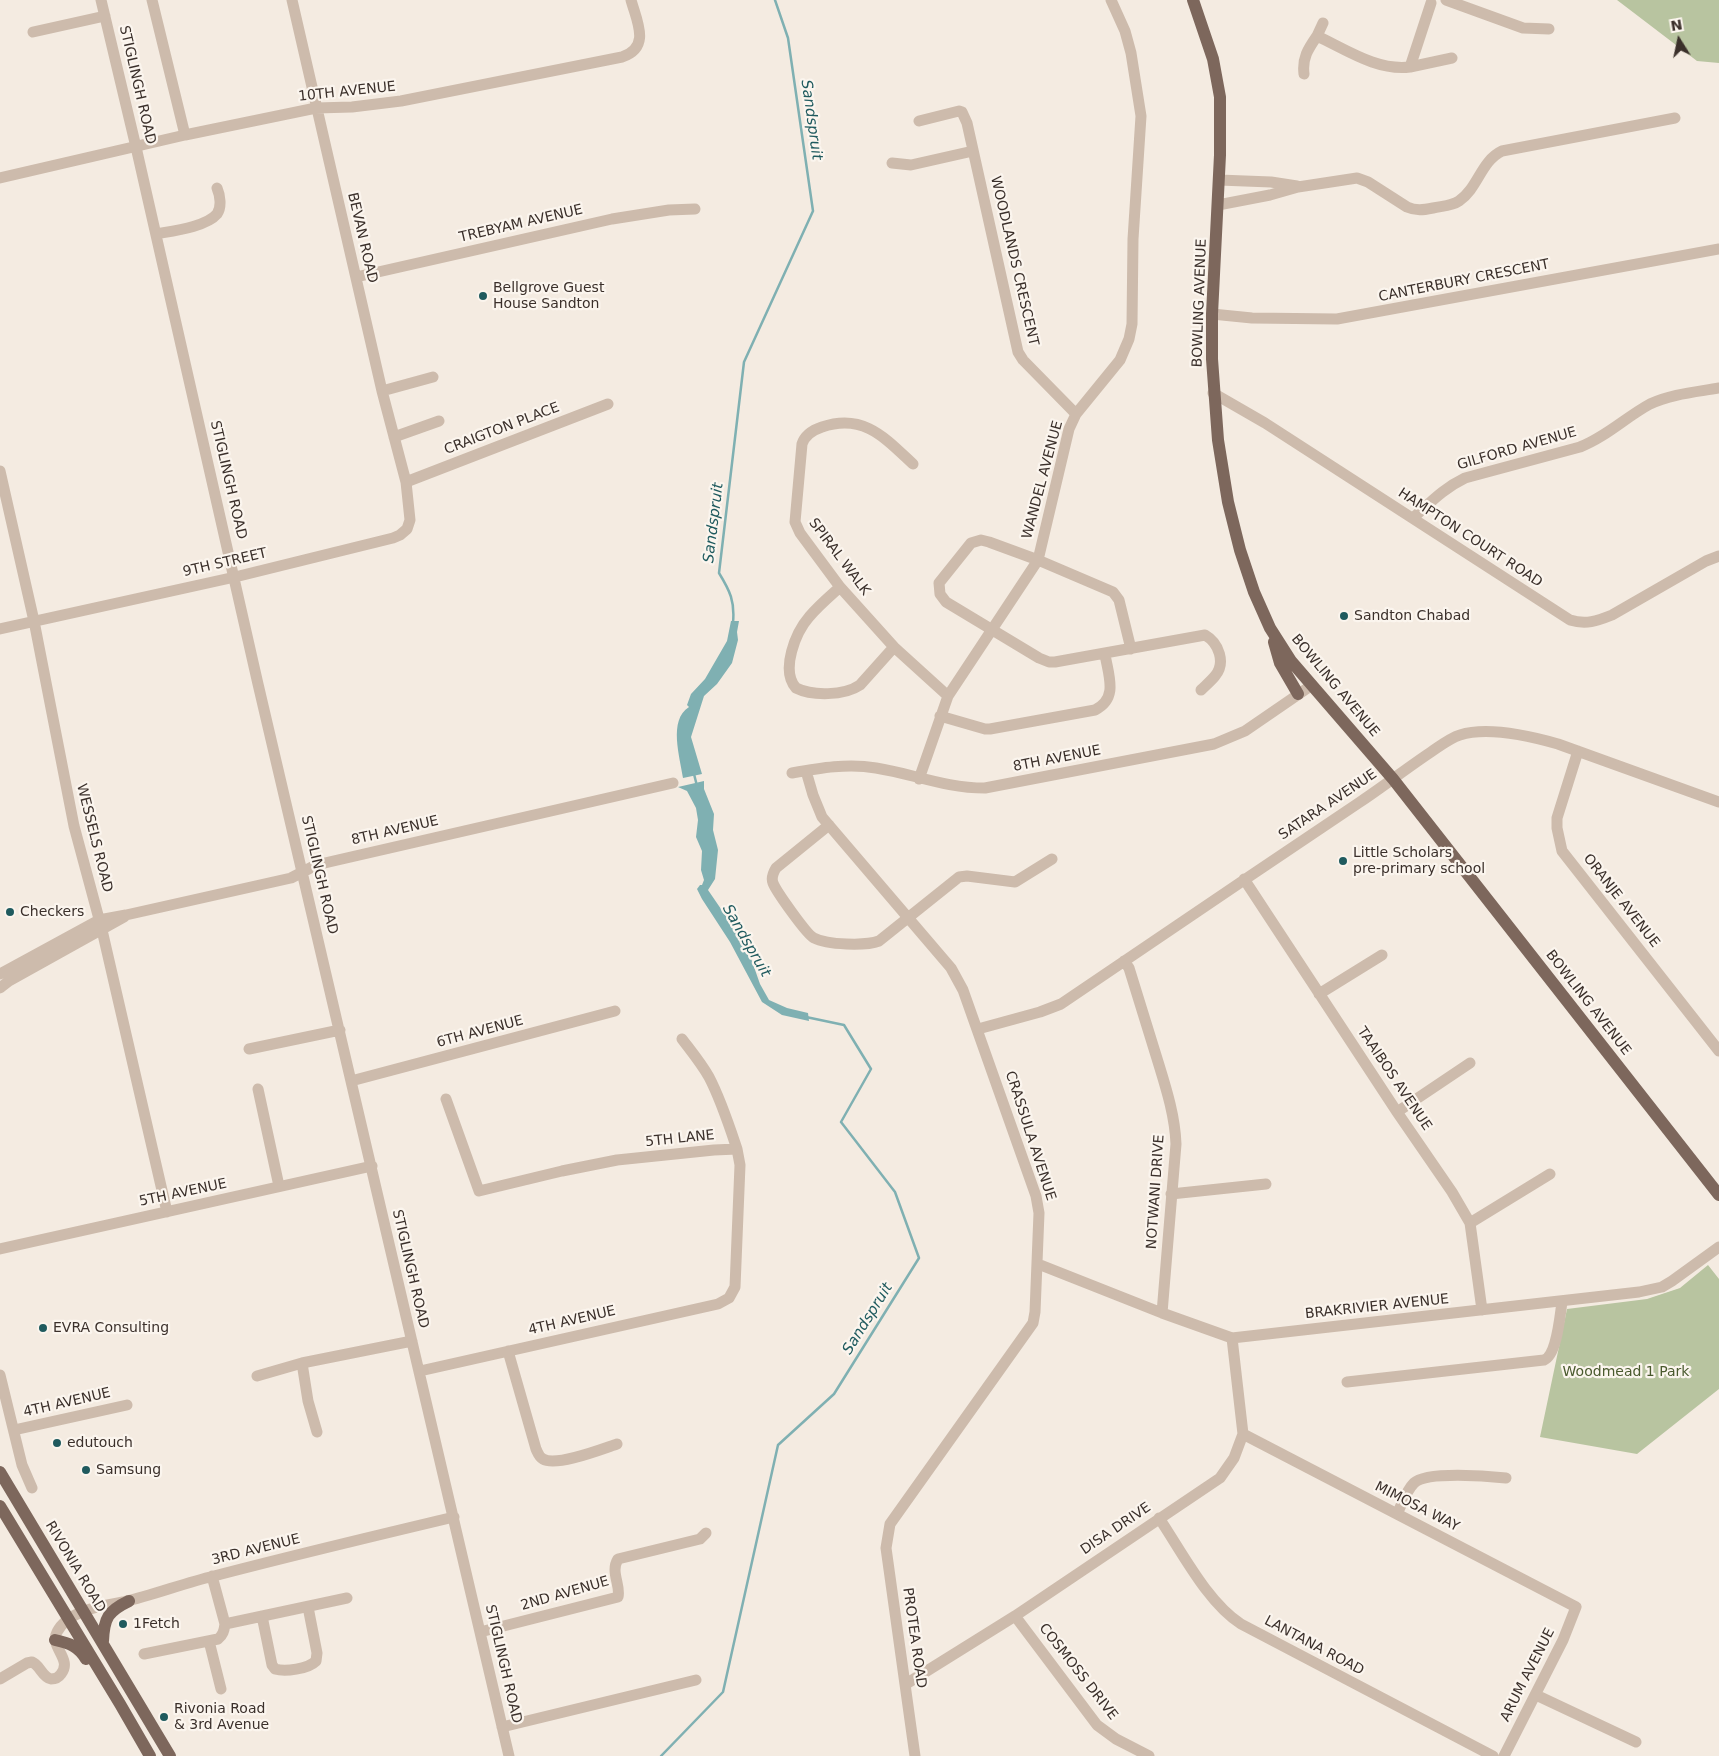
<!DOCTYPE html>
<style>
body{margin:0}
#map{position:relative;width:1719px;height:1756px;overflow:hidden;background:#f4ebe1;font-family:"DejaVu Sans",sans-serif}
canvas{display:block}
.north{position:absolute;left:1654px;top:15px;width:50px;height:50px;-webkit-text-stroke:4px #fbf5ee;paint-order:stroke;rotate:350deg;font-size:14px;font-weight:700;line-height:20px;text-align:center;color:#3b302b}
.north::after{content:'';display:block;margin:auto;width:18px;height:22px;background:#3b302b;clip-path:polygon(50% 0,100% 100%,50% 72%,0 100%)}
</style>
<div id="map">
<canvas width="1719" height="1756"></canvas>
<div class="north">N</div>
</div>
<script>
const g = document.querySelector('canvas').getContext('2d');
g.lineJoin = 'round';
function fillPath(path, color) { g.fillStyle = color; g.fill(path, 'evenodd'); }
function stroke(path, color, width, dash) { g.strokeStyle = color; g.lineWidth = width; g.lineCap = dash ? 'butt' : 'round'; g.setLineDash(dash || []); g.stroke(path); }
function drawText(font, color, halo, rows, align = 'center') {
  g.font = font + ' "DejaVu Sans",sans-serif'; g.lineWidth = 4.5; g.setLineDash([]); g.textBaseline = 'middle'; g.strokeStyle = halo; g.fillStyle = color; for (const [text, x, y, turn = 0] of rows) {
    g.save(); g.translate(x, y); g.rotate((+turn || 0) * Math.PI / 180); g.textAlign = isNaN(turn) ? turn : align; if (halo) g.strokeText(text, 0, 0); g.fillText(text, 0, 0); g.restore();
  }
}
fillPath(new Path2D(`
 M1617 0H1719V63L1697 61Z
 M1708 1265 1719 1279V1389L1637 1454 1540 1437 1567 1309 1647 1299 1680 1288Z`), '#b8c4a0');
fillPath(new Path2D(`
 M731 621H739L737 632 738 640 732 663 717 684 704 696 691 737 702 774 683 778C680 757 668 720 689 707L687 705 691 694 705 679 727 641Z
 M704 781V789L714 814 713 830 718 850 715 879 708 890 747 947 760 984 769 1000 787 1008 808 1013 809 1021 782 1015 762 1002 730 942 702 899 697 889 700 885H702L704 880 701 870 702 851 696 837 698 820 696 808 687 791 678 787Z`), '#7fb0b2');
stroke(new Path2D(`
 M733 623C735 601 730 591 719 573L744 362 813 211 788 38 775 0
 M694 774 697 786
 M661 1756 723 1692 778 1445 834 1394 919 1258 895 1192 841 1122 871 1069 844 1025 806 1017`), '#7fb0b2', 2.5);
stroke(new Path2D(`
 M101 0 136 147 258 684 509 1756
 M152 0 185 135
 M1446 0 1523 28 1549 29
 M33 32 105 16
 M1317 36 1323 23
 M1410 67 1452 58
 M1304 74C1302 58 1308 49 1317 36 1347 50 1377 71 1410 67L1431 3
 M919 121 959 111 962 112 967 123 1018 352 1023 360 1076 414
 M892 163 911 165 973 151
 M0 178 185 135 316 108 352 107 401 101 622 57C651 47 637 22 631 0
 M1219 180 1271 182 1297 186
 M1218 205 1270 195 1298 187 1357 178 1368 182 1407 207C1416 211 1423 210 1433 208 1442 206 1452 206 1459 201 1478 188 1481 161 1502 151L1675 118
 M156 234C172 231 206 227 217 214 222 207 220 195 217 188
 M356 277 612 219 669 210 695 209
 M1212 314 1252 318 1337 319 1719 249
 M382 391 433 377
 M1213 393 1265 423 1570 620C1586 625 1597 621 1612 615L1706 561 1719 556
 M394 437 439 421
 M913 464C885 438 864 413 822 427 813 430 805 435 802 444L795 522 800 533 840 587 894 647 948 696
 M0 471 34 621 74 826 102 930 167 1212
 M406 482 608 404
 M1413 518C1430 503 1444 488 1465 478L1580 447C1606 437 1626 417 1650 404 1671 394 1696 392 1719 388
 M840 587C830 596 818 606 809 617 796 632 780 670 796 688 812 696 844 696 860 685L894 647
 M0 629 235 577 393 538 400 535 407 529 410 520 406 482 382 391 292 0
 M1131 649 1119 600 1113 592 1038 560 989 542 981 540 971 543 939 583 940 594 946 602 1039 658 1049 662H1055L1205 635C1219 643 1226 663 1215 676 1211 681 1205 686 1201 690
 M940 716 985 729H990L1095 710C1119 698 1108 675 1105 654
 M1578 751 1557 818V828L1562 851 1719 1051
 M806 771 813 795 822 817 951 968 963 990 1036 1196 1039 1213 1035 1312 1033 1323 890 1524 886 1548 915 1756
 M792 773C820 768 848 763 876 768 914 774 945 788 985 788L1214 744 1245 731 1312 685
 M919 779 948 696 1038 560 1069 429 1076 414 1120 360 1129 339 1132 324 1133 239 1141 116 1131 53 1125 31 1111 0
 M829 825 776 868C773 873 771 878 773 883 776 891 807 935 814 938 827 945 866 946 879 941L959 877 967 876 1015 882 1052 859
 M1244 879 1397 1112 1452 1192 1470 1223 1482 1310
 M1124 961 1129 968C1139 1000 1149 1032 1159 1065 1167 1091 1175 1117 1176 1144L1162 1313
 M0 974 99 920 126 915 291 878 316 865 673 783
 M0 988 9 981 124 917
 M1319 994 1382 955
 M978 1029 1040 1012 1061 1004C1161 936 1260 869 1360 802 1384 786 1407 768 1431 752 1440 746 1450 738 1460 735 1488 726 1530 736 1558 744L1719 802
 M682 1039C691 1051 701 1063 709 1077 721 1100 729 1125 737 1149
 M249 1049 340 1030
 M351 1081 615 1011
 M258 1089 279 1186
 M1397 1112 1470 1063
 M1171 1194 1266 1184
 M1470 1223 1550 1174
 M0 1249 372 1166
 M1038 1264 1162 1313 1232 1338 1639 1292 1662 1287 1672 1281 1719 1247
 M508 1351 536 1449C538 1453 539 1457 543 1459 556 1467 602 1449 617 1444
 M302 1363 308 1401 317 1432
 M420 1371 718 1304 729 1298 735 1287 740 1165 737 1149 714 1150 617 1160 562 1171 479 1191 446 1099
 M0 1375 22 1465 32 1488
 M257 1376 302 1363 412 1341
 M1347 1382 1544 1360C1557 1355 1560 1315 1562 1302
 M14 1430 127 1405
 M1243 1434 1576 1607 1563 1640 1504 1756
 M1397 1514C1402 1504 1406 1491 1414 1483 1426 1471 1488 1476 1506 1478
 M1159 1518C1182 1552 1207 1602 1241 1624L1493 1756
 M262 1616 272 1665 275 1669C285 1672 308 1669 316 1661L317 1653 308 1607
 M1015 1616 1097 1725 1116 1739 1149 1756
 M225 1624 347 1598
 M480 1632 618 1597C621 1585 610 1572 618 1559L700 1539 706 1533
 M209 1641 221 1689
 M144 1654 218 1639C223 1635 224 1631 225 1624L212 1576
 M0 1679 27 1663 32 1662C40 1665 42 1677 51 1679 55 1679 59 1677 61 1674 73 1659 49 1647 57 1632 68 1610 102 1606 123 1602 154 1595 184 1583 214 1576 294 1555 374 1536 454 1517
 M906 1684 1015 1616 1220 1478 1234 1458 1243 1434 1232 1338
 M1536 1695 1636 1742
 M502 1727 696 1680`), '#cdbbac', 11);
stroke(new Path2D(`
 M1193 0 1213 59 1220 97V155L1212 314V359L1218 440 1228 502 1240 550 1254 592 1270 628 1291 661 1393 779 1719 1195
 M1274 642 1280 663 1298 694
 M0 1472 170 1756
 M0 1506 120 1704 150 1756
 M55 1640C69 1643 78 1646 86 1659
 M103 1641C104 1618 108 1611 129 1601`), '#7d675c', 12);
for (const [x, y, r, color] of [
 [483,296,5,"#1f5a5e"],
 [1344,616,5,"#1f5a5e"],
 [1343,861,5,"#1f5a5e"],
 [10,912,5,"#1f5a5e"],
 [43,1328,5,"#1f5a5e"],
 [57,1443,5,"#1f5a5e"],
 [86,1470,5,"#1f5a5e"],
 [123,1624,5,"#1f5a5e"],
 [164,1717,5,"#1f5a5e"]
]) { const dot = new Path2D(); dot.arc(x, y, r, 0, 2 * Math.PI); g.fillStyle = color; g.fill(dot); stroke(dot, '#fbf5ee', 2); }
drawText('14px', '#3b302b', '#fbf5ee', [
 ["STIGLINGH ROAD",137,85,77],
 ["10TH AVENUE",347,92,-6],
 ["TREBYAM AVENUE",521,224,-13],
 ["BEVAN ROAD",362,238,77],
 ["WOODLANDS CRESCENT",1014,261,77],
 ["CANTERBURY CRESCENT",1464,281,-11],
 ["BOWLING AVENUE",1200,303,-88],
 ["CRAIGTON PLACE",502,429,-21],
 ["GILFORD AVENUE",1517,449,-16],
 ["STIGLINGH ROAD",228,480,77],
 ["WANDEL AVENUE",1043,480,-75],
 ["HAMPTON COURT ROAD",1470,538,33],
 ["SPIRAL WALK",839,557,53],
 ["9TH STREET",225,563,-13],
 ["BOWLING AVENUE",1335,686,50],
 ["8TH AVENUE",1057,759,-11],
 ["SATARA AVENUE",1328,805,-34],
 ["8TH AVENUE",395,831,-13],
 ["WESSELS ROAD",94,838,76],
 ["STIGLINGH ROAD",319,875,77],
 ["ORANJE AVENUE",1621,901,52],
 ["BOWLING AVENUE",1588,1003,52],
 ["6TH AVENUE",480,1032,-15],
 ["TAAIBOS AVENUE",1394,1079,56],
 ["CRASSULA AVENUE",1030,1136,72],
 ["5TH LANE",680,1139,-6],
 ["NOTWANI DRIVE",1156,1192,-86],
 ["5TH AVENUE",183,1193,-12],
 ["STIGLINGH ROAD",410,1269,77],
 ["BRAKRIVIER AVENUE",1377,1307,-6],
 ["4TH AVENUE",572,1321,-13],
 ["4TH AVENUE",67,1403,-13],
 ["MIMOSA WAY",1417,1507,27],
 ["DISA DRIVE",1116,1529,-34],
 ["3RD AVENUE",256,1550,-14],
 ["RIVONIA ROAD",75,1567,59],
 ["2ND AVENUE",565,1594,-16],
 ["PROTEA ROAD",914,1638,82],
 ["LANTANA ROAD",1314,1646,28],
 ["STIGLINGH ROAD",503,1664,77],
 ["COSMOSS DRIVE",1078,1672,52],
 ["ARUM AVENUE",1528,1675,-63]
]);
drawText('14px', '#3b302b', '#fbf5ee', [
 ["Bellgrove Guest",493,288],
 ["House Sandton",493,304],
 ["Sandton Chabad",1354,616],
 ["Little Scholars",1353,853],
 ["pre-primary school",1353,869],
 ["Checkers",20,912],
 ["EVRA Consulting",53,1328],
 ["edutouch",67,1443],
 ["Samsung",96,1470],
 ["1Fetch",133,1624],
 ["Rivonia Road",174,1709],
 ["& 3rd Avenue",174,1725]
], 'left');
drawText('14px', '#4a5a2e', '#fbf5ee', [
 ["Woodmead 1 Park",1626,1372]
]);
drawText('italic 15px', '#1f5a5e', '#fbf5ee', [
 ["Sandspruit",811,120,82],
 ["Sandspruit",714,523,-83],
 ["Sandspruit",746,941,60],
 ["Sandspruit",868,1319,-58]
]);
</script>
